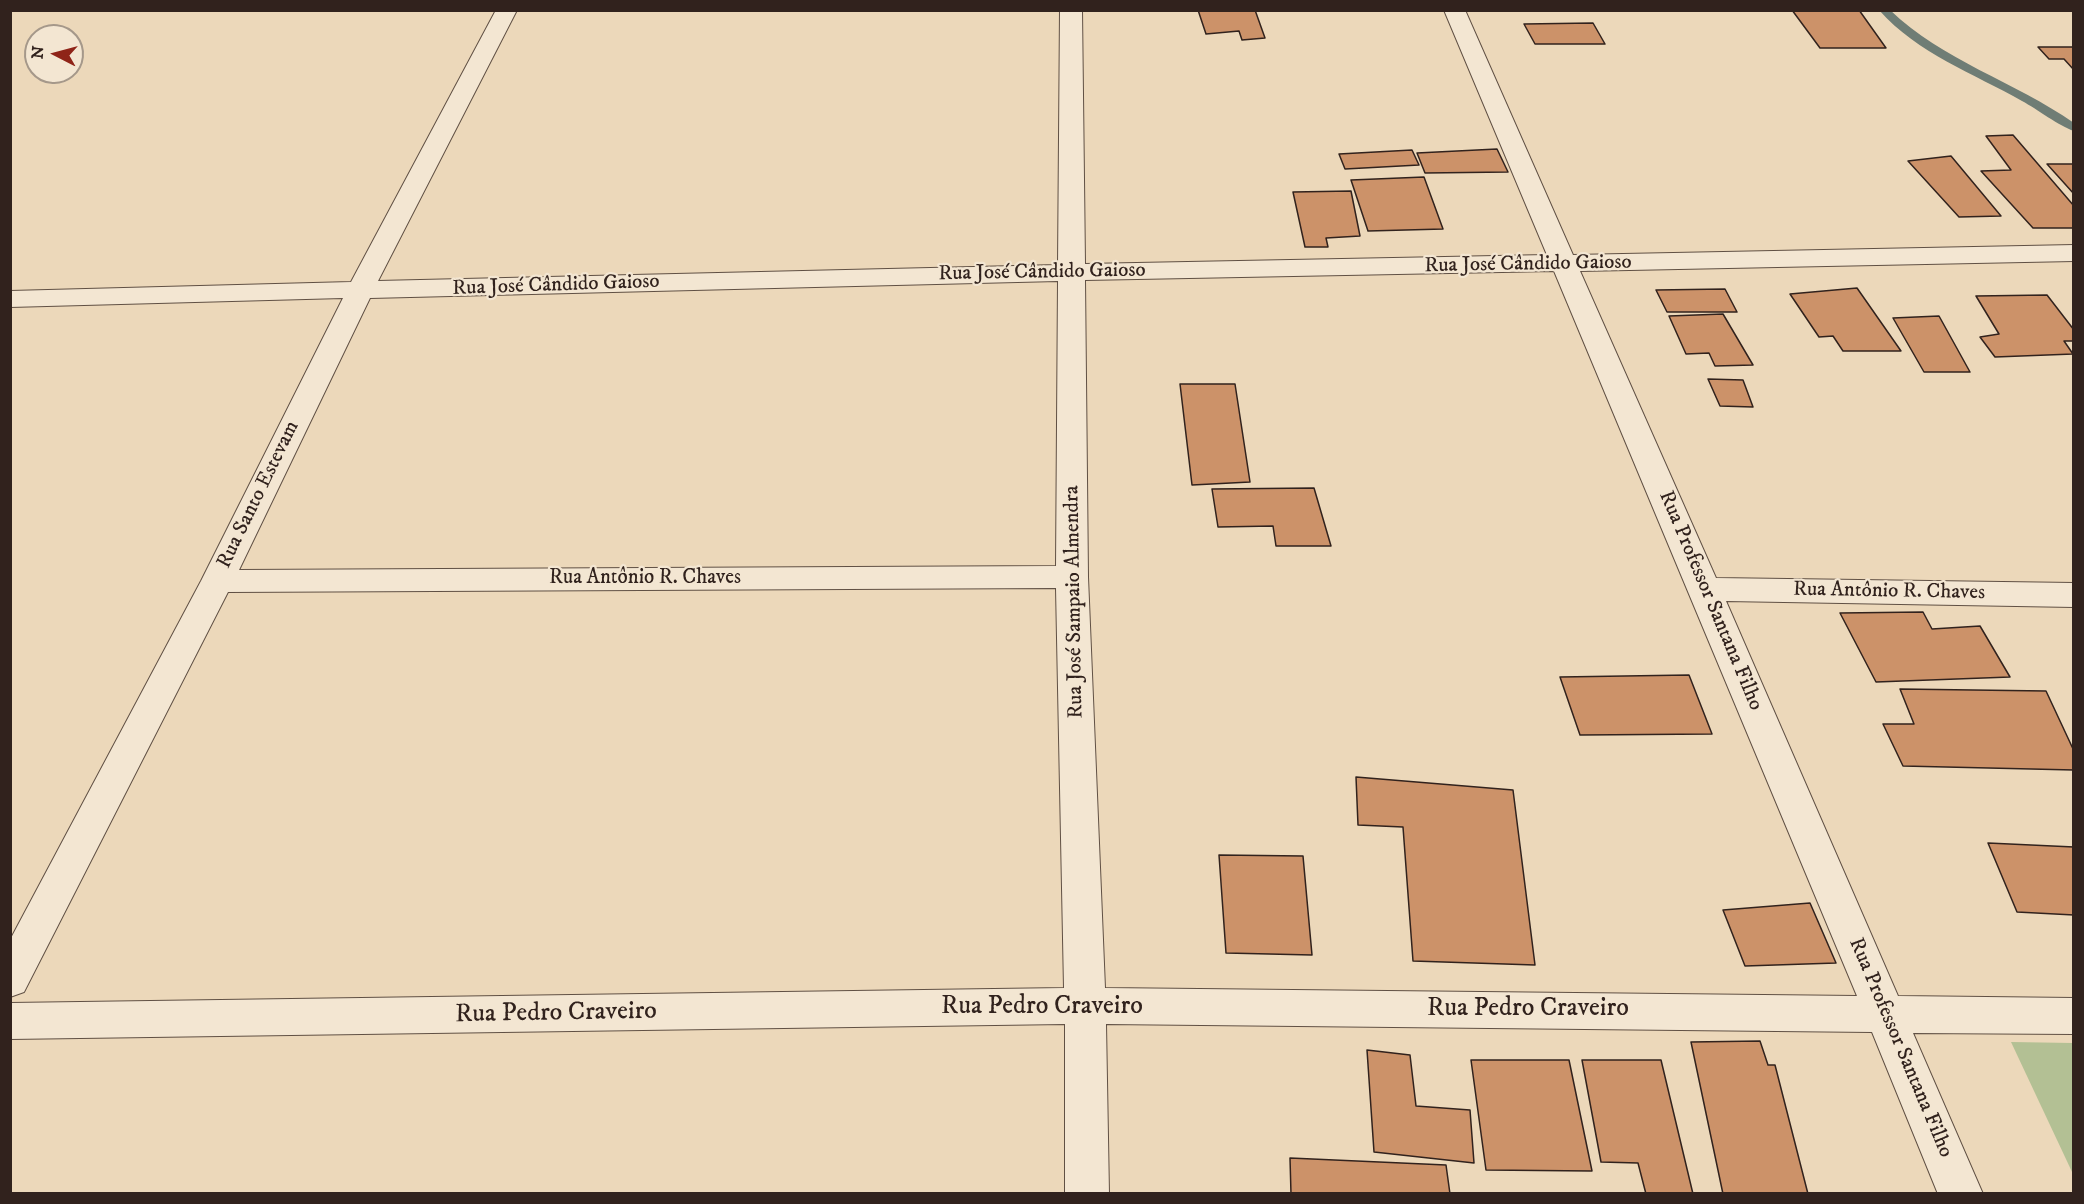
<!DOCTYPE html>
<meta charset="utf-8">
<style>
body{margin:0}
#map{position:relative;width:2084px;height:1204px;overflow:hidden;background:#ecd8ba;font-family:"IM FELL DW Pica",serif}
canvas{display:block}
.frame{position:absolute;inset:0;border:12px solid #31221d;pointer-events:none}
.north{position:absolute;left:24px;top:24px;width:60px;height:60px;box-sizing:border-box;background:#f3e6d2;border:2px solid #a5988a;border-radius:50%;rotate:276deg;font-size:16px;font-weight:700;line-height:24px;text-align:center;color:#31221d}
.north::after{content:'';display:block;margin:auto;width:21px;height:27px;background:#8f2418;clip-path:polygon(50% 0,100% 100%,50% 72%,0 100%)}
</style>
<div id="map">
<canvas width="2084" height="1204"></canvas>
<div class="frame"></div>
<div class="north">N</div>
</div>
<script>
const g = document.querySelector('canvas').getContext('2d');
g.lineJoin = 'round';
function fillPath(path, color) { g.fillStyle = color; g.fill(path, 'evenodd'); }
function stroke(path, color, width, dash) { g.strokeStyle = color; g.lineWidth = width; g.lineCap = dash ? 'butt' : 'round'; g.setLineDash(dash || []); g.stroke(path); }
function drawText(font, color, halo, rows, align = 'center') {
  g.font = font + ' "IM FELL DW Pica",serif'; g.lineWidth = 4.5; g.setLineDash([]); g.textBaseline = 'middle'; g.strokeStyle = halo; g.fillStyle = color; for (const [text, x, y, turn = 0] of rows) {
    g.save(); g.translate(x, y); g.rotate((+turn || 0) * Math.PI / 180); g.textAlign = isNaN(turn) ? turn : align; if (halo) g.strokeText(text, 0, 0); g.fillText(text, 0, 0); g.restore();
  }
}
fillPath(new Path2D(`
 M2011 1042 2073 1043V1174Z`), '#b3c094');
fillPath(new Path2D(`
 M1879 10H1890C1943 61 2014 81 2074 123V131C2059 126 2037 109 2022 101 1973 73 1918 54 1879 10Z`), '#6f7d75');
const building = new Path2D(`
 M1198 10H1255L1265 38 1242 40 1239 31 1206 34Z
 M1792 10H1859L1886 48H1820Z
 M1593 23 1605 44H1535L1524 24Z
 M2038 47H2074V70L2064 59H2049Z
 M2013 135 2074 206V228H2033L1981 171 2011 170 1986 136Z
 M1497 149 1508 172 1425 173 1417 153Z
 M1412 150 1419 165 1345 169 1339 154Z
 M1951 156 2001 216 1959 217 1908 161Z
 M2047 164H2074V194Z
 M1424 177 1443 229 1368 231 1351 180Z
 M1351 191 1360 236 1326 238 1328 247H1305L1293 192Z
 M1857 288 1901 351H1843L1833 336 1819 337 1790 294Z
 M1725 289 1737 312H1667L1656 290Z
 M2047 295 2074 330V341H2064L2073 354 1995 357 1980 337 1999 334 1976 296Z
 M1723 314 1753 365 1715 366 1709 353 1686 354 1669 316Z
 M1939 316 1970 372H1924L1893 318Z
 M1708 379 1743 380 1753 407 1720 406Z
 M1180 384H1235L1250 482 1192 485Z
 M1314 488 1331 546H1276L1273 526 1218 527 1212 489Z
 M1923 612 1932 629 1980 626 2010 677 1876 682 1840 613Z
 M1689 675 1712 734 1580 735 1560 677Z
 M1900 689 2046 691 2074 751V770L1903 766 1883 724H1914Z
 M1356 777 1513 790 1535 965 1413 961 1403 827 1358 825Z
 M1988 843 2074 847V915L2017 912Z
 M1219 855 1303 856 1312 955 1226 953Z
 M1810 903 1836 963 1745 966 1723 910Z
 M1760 1041 1768 1065H1775L1808 1194H1723L1691 1042Z
 M1367 1050 1410 1055 1416 1106 1470 1110 1474 1163 1374 1152Z
 M1471 1060H1569L1592 1171 1486 1170Z
 M1582 1060H1661L1693 1194H1646L1638 1163 1601 1162Z
 M1290 1158 1446 1165 1450 1194H1291Z`);
fillPath(building, '#cc9269');
stroke(building, '#31221d', 1.5);
const street = new Path2D(`
 M496 10H517L378 281 1058 265 1060 10H1082L1085 264 1547 255 1444 10H1465L1573 255 2074 245V261L1580 271 1716 578 2074 583V607L1726 601 1898 996 2074 998V1034L1913 1033 1983 1194H1938L1872 1032 1106 1024 1109 1194H1065V1024L10 1039V1003L1064 988 1056 588 228 592 24 992 10 997V940L201 581 343 298 10 307V291L351 282ZM1554 271 1857 996 1105 988 1088 577 1085 280ZM1058 281 1056 566 239 570 370 298Z`);
stroke(street, '#605044', 2);
fillPath(street, '#f3e6d2');
drawText('21px', '#31221d', '#f3e6d2', [
 ["Rua José Cândido Gaioso",1528,265,-1],
 ["Rua José Cândido Gaioso",1042,273,-1],
 ["Rua José Cândido Gaioso",556,286,-2],
 ["Rua Santo Estevam",259,495,-64],
 ["Rua Antônio R. Chaves",645,579],
 ["Rua Antônio R. Chaves",1889,592,1],
 ["Rua Professor Santana Filho",1710,601,67],
 ["Rua José Sampaio Almendra",1075,602,-91],
 ["Rua Professor Santana Filho",1900,1048,67]
]);
drawText('26px', '#31221d', '#f3e6d2', [
 ["Rua Pedro Craveiro",1042,1008],
 ["Rua Pedro Craveiro",1528,1010],
 ["Rua Pedro Craveiro",556,1014,-1]
]);
</script>
